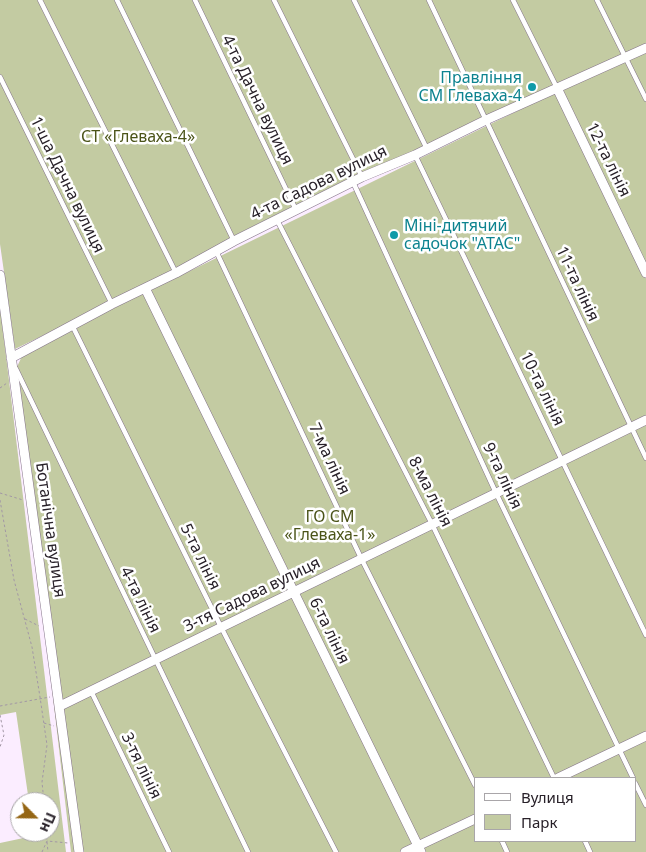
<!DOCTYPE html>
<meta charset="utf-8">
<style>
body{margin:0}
#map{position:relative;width:646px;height:852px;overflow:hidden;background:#fbedff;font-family:"Noto Sans",sans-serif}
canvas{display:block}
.legend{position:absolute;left:474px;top:777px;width:162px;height:65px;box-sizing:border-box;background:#fff;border:1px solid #a9a6a9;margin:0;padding:6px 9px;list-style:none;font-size:15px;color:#282129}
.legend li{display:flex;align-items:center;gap:10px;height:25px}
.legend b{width:25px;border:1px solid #a9a6a9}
.north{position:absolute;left:10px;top:792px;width:50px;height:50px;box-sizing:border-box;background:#fff;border:1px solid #a9a6a9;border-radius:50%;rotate:113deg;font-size:14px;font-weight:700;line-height:20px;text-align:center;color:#282129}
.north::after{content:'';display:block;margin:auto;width:18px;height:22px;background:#956615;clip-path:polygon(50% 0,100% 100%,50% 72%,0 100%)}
</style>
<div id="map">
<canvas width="646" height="852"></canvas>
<ul class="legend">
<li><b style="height:6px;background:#fff"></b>Вулиця</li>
<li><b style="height:14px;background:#c3cba2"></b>Парк</li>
</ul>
<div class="north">Пн</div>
</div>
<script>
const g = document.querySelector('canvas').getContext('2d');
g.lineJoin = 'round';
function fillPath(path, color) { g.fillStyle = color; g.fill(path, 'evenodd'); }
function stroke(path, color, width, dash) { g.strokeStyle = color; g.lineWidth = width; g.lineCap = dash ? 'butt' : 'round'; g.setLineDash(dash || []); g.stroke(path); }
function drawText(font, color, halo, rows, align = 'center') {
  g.font = font + ' "Noto Sans",sans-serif'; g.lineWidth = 5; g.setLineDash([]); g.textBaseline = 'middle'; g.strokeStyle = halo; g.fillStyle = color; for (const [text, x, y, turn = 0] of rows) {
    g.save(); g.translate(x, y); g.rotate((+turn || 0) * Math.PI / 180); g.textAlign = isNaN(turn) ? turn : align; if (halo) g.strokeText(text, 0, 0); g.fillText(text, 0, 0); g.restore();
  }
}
fillPath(new Path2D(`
 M0 0H646V45L15 349 0 244Z
 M646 48V852H71L15 371 24 352ZM475 778H635V841H475Z
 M0 306 66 852H0V843L33 836V832H50V802H29L16 712 0 715Z`), '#c3cba2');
const lane = new Path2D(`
 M40 0 176 273
 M117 0 234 241
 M195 0 296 210
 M274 0 362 177
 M354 0 427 149
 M429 0 646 458
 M513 0 557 88
 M597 0 646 99
 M0 77 112 304
 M415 155 646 635
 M353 182 496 493 633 778
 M277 220 432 524 554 778
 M216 251 361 558 475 785
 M72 325 221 627 336 852
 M16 369 248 852
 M91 691 169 852
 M635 783 646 805
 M502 841 507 852
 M585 841 590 852`);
const street = new Path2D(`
 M557 88 646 273
 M0 275 79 852
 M145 288 421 852
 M11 358 112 304 176 273 234 241 362 177 415 155 486 120 646 48
 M60 706 646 420
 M558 778 646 736
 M405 852 475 819`);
stroke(lane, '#847488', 5.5);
stroke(street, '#847488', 10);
stroke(new Path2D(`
 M0 388 7 383
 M0 493 23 500
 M0 500 14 580 32 647 40 697 47 745 42 782 44 802
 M25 619 39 626
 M0 706 50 697
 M0 715 4 735 0 747
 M44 723 54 726
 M46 832 48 852
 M42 852 47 841 68 843`), '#a297a5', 1, [2.5, 2.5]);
stroke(lane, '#fff', 4.5);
stroke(street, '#fff', 9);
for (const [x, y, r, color] of [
 [532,87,5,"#0f9aa8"],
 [394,235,5,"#0f9aa8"]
]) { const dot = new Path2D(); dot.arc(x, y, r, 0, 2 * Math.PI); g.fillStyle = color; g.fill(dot); stroke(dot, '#fff', 2); }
drawText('16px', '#0d838f', '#fff', [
 ["Правління",522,78],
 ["СМ Глеваха-4",522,96],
 ["Міні-дитячий",404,226,"left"],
 ["садочок \"АТАС\"",404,244,"left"]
], 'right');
drawText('16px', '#282129', '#fff', [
 ["4-та Дачна вулиця",257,100,64],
 ["12-та лінія",608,160,64],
 ["4-та Садова вулиця",319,183,-26],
 ["1-ша Дачна вулиця",67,185,64],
 ["11-та лінія",577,284,65],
 ["10-та лінія",542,389,64],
 ["7-ма лінія",329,459,65],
 ["9-та лінія",502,476,65],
 ["8-ма лінія",430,492,63],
 ["Ботанічна вулиця",50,530,82],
 ["5-та лінія",200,557,64],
 ["3-тя Садова вулиця",252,595,-26],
 ["4-та лінія",140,600,64],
 ["6-та лінія",329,631,64],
 ["3-тя лінія",141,766,64]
]);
drawText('16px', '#4b5419', '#fff', [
 ["СТ «Глеваха-4»",138,137],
 ["ГО СМ",330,517],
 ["«Глеваха-1»",330,535]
]);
</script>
